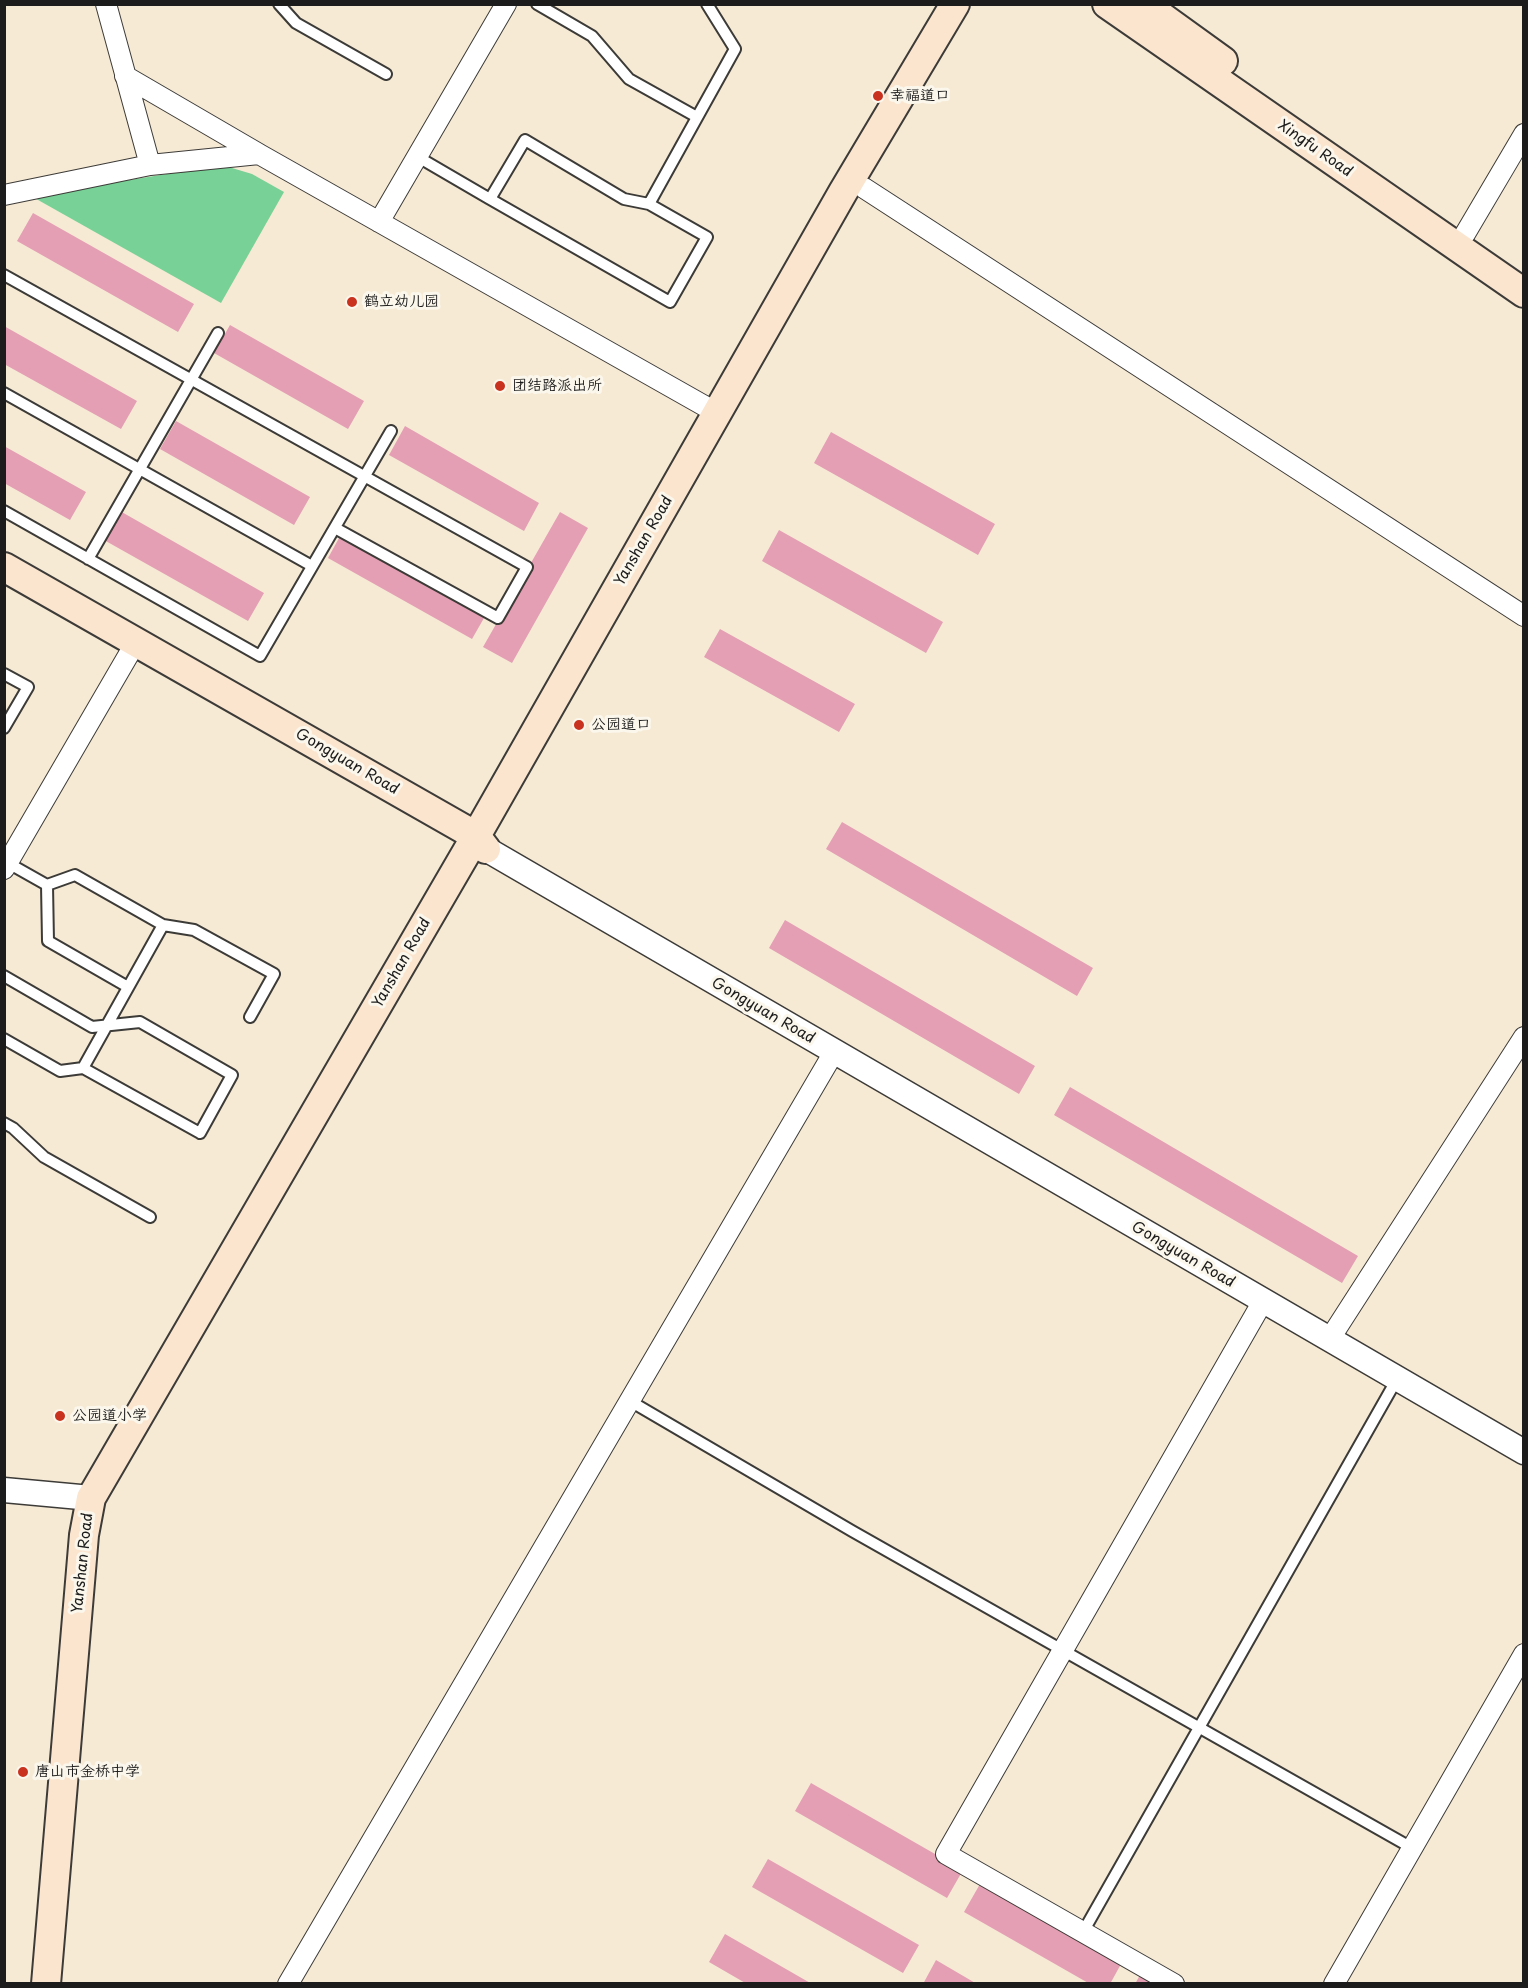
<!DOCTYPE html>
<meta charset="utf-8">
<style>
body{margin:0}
#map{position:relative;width:1528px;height:1988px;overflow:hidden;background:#f6ead5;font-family:"Playpen Sans",sans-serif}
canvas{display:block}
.frame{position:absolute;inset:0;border:6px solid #1c1c1c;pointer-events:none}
</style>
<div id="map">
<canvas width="1528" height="1988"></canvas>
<div class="frame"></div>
</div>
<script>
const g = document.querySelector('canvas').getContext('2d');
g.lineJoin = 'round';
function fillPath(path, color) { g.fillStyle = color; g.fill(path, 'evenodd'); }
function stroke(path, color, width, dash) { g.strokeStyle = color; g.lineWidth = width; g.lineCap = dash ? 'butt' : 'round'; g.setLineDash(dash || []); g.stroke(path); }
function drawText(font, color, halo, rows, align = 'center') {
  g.font = font + ' "Playpen Sans","LXGW WenKai TC",sans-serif'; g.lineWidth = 6; g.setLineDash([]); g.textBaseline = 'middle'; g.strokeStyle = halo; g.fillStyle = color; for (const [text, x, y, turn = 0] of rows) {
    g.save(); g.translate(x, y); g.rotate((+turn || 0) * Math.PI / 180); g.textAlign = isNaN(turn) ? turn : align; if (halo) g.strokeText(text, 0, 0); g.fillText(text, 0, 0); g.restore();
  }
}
fillPath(new Path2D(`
 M222 165 252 174 284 192 221 303 31 196Z`), '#78d196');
fillPath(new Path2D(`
 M33 213 194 304 178 332 17 241Z
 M230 325 364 401 348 429 214 353Z
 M4 326 137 401 121 429 4 364Z
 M176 421 310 497 294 525 160 449Z
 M405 426 539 503 524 531 389 455Z
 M831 432 995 524 978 555 814 463Z
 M4 446 86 492 70 520 4 483Z
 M120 511 264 593 248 621 104 540Z
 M560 512 588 528 512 663 483 647Z
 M344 529 488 611 472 639 328 558Z
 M779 530 943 622 926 653 762 561Z
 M720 629 855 704 839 732 704 657Z
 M842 822 1093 968 1077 996 826 849Z
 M785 920 1035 1066 1019 1094 769 948Z
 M1070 1087 1358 1256 1342 1283 1054 1115Z
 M811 1783 963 1870 947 1898 795 1811Z
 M768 1859 919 1945 903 1973 752 1887Z
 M980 1884 1121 1964 1110 1984H1090L964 1912Z
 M725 1934 812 1984H747L709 1962Z
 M936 1960 977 1984H923Z
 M1140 1975 1155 1984H1135Z`), '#e49fb4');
const service = new Path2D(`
 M279 4 296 23 386 74
 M537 4 592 36 629 79 697 117
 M418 157 490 199 525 140 624 199 649 204 735 49 707 4
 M490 199 670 302 707 237 649 204
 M4 275 527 567 498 618 335 528
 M4 393 312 566
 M4 511 260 656 391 431
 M88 559 218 333
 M4 674 28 687 4 728
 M8 863 47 885 48 941 128 987
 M163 925 194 930 274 974 250 1017
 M4 976 92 1027 140 1022 232 1075 200 1133 83 1068C110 1020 136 973 163 925L75 875 47 885
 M4 1039 60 1071 83 1068
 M4 1123 13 1128 44 1157 150 1217
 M630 1401 852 1531 1412 1848
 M1083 1932 1397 1379`);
const minor = new Path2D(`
 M106 4 150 165
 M125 76 259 154
 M864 188 1524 616
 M4 195 150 165 259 154 717 413
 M379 222 506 4
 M1465 234 1524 134
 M4 869 136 642
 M1329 1340 1524 1037
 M288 1984 834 1052
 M1174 1984 946 1854 1263 1301
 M1334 1984 1524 1654`);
const tertiary = new Path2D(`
 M486 849 1524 1452
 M4 1490 91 1498`);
const secondary = new Path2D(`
 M1107 4 1524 293
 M1144 4 1223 61
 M4 567 476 836 486 849
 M46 1984 84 1535 91 1498 476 836 843 192 955 4`);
stroke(service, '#3d3b38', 14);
stroke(minor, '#3d3b38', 22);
stroke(tertiary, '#3d3b38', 27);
stroke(secondary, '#3d3b38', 32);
stroke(service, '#fff', 10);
stroke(minor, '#fff', 20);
stroke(tertiary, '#fff', 24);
stroke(secondary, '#fbe5cf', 28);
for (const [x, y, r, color] of [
 [878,96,6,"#c8321e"],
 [352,302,6,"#c8321e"],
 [500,386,6,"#c8321e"],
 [579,725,6,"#c8321e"],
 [60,1416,6,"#c8321e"],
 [23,1772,6,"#c8321e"]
]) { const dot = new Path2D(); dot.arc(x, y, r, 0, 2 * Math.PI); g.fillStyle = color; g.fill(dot); stroke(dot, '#fbf7ec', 2); }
drawText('15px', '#1c1c1c', '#fbf7ec', [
 ["幸福道口",890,96],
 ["鹤立幼儿园",364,302],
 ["团结路派出所",512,386],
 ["公园道口",591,725],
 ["公园道小学",72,1416],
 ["唐山市金桥中学",35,1772]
], 'left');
drawText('15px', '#1c1c1c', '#fbf7ec', [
 ["Xingfu Road",1315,149,35],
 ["Yanshan Road",644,541,-60],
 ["Gongyuan Road",347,762,30],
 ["Yanshan Road",402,963,-60],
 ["Gongyuan Road",763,1011,30],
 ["Gongyuan Road",1183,1255,30],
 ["Yanshan Road",83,1563,-84]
]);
</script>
